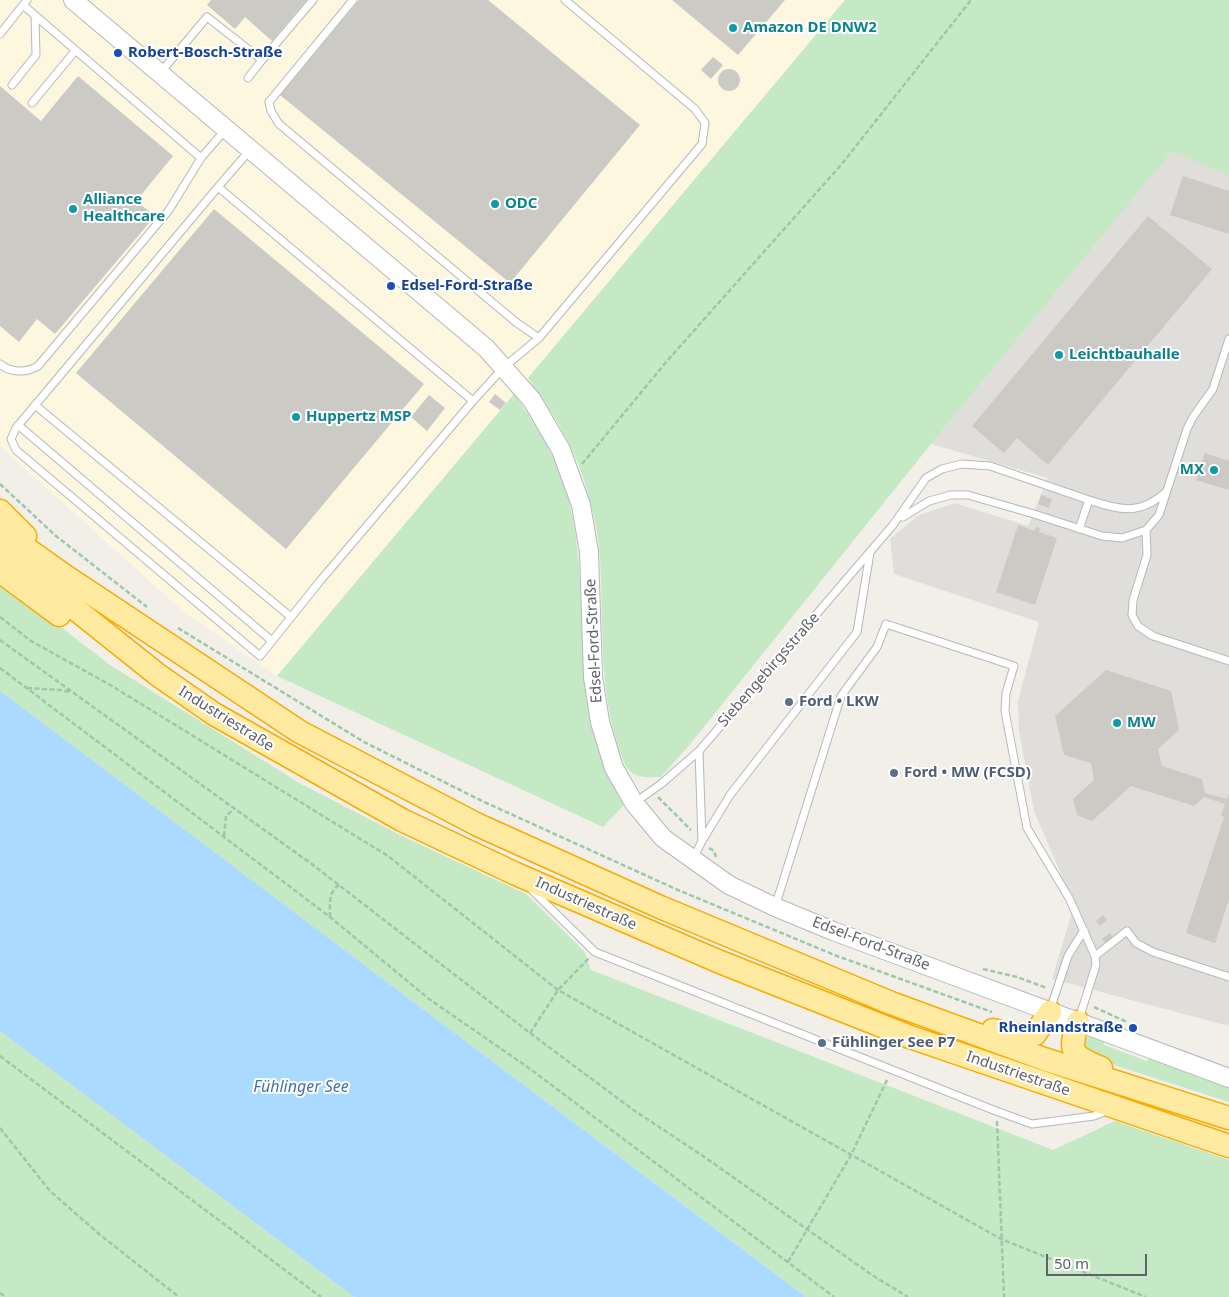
<!DOCTYPE html>
<meta charset="utf-8">
<style>
body{margin:0}
#map{position:relative;width:1229px;height:1297px;overflow:hidden;background:#f1efe8;font-family:"Noto Sans",sans-serif}
canvas{display:block}
.scale{position:absolute;left:1046px;top:1254px;width:101px;height:22px;box-sizing:border-box;border:2px solid #5f6368;border-top:0;padding-left:6px;font-size:15px;line-height:18px;white-space:nowrap;color:#5f6368;-webkit-text-stroke:4px #fff;paint-order:stroke}
</style>
<div id="map">
<canvas width="1229" height="1297"></canvas>
<div class="scale">50 m</div>
</div>
<script>
const g = document.querySelector('canvas').getContext('2d');
g.lineJoin = 'round';
function fillPath(path, color) { g.fillStyle = color; g.fill(path, 'evenodd'); }
function stroke(path, color, width, dash) { g.strokeStyle = color; g.lineWidth = width; g.lineCap = dash ? 'butt' : 'round'; g.setLineDash(dash || []); g.stroke(path); }
function drawText(font, color, halo, rows, align = 'center') {
  g.font = font + ' "Noto Sans",sans-serif'; g.lineWidth = 4; g.setLineDash([]); g.textBaseline = 'middle'; g.strokeStyle = halo; g.fillStyle = color; for (const [text, x, y, turn = 0] of rows) {
    g.save(); g.translate(x, y); g.rotate((+turn || 0) * Math.PI / 180); g.textAlign = isNaN(turn) ? turn : align; if (halo) g.strokeText(text, 0, 0); g.fillText(text, 0, 0); g.restore();
  }
}
fillPath(new Path2D(`
 M0 0H845L277 676 184 612 0 446Z`), '#fef7e0');
fillPath(new Path2D(`
 M1229 81V1026L1052 979 1075 902 1069 893 1034 811 1019 731 1018 701 1039 622 894 574 890 539 919 515 955 503 1028 526 1048 478 931 444Z`), '#e0deda');
fillPath(new Path2D(`
 M845 0H1229V176L1172 151 931 444 691 743 661 777C650 777 636 779 629 770 623 763 621 753 618 745 598 686 604 620 600 558 599 540 596 522 591 505 580 456 557 418 528 378Z
 M514 394C539 428 560 464 570 505 589 586 573 671 598 750 604 770 614 787 624 805L603 827 277 676Z
 M0 580 110 665 301 784 404 837 526 894 584 951 591 970 1053 1150 1115 1121 1229 1160V1297H806L0 691Z
 M0 1031 354 1297H0Z
 M1093 1036 1104 1041V1045L1147 1061 1149 1058 1229 1086V1102L1086 1056 1082 1041 1085 1038Z`), '#c5e8c5');
fillPath(new Path2D(`
 M0 691 806 1297H354L0 1031Z`), '#aadaff');
fillPath(new Path2D(`
 M211 0H307L272 41 245 17 235 29 207 5Z
 M359 0H488L640 125 510 283 280 95Z
 M672 0H785L738 55Z
 M713 57 723 65 711 79 701 70Z
 M718 80a11 11 0 1 1 22 0a11 11 0 1 1-22 0Z
 M78 76 173 156 136 201 155 216 55 334 37 319 19 342 0 326V86L41 121Z
 M1183 176 1229 191V234L1170 215Z
 M214 209 424 384 286 549 76 373Z
 M1148 216 1212 269 1048 465 1017 438 1004 453 972 426Z
 M495 394 506 403 500 410 489 402Z
 M429 395 445 408 427 431 411 417Z
 M1205 453 1229 461V490L1196 480Z
 M1041 495 1052 499 1049 508 1038 504Z
 M1018 525 1034 531 1036 527 1040 528 1039 532 1057 538 1035 605 996 592Z
 M1106 670 1171 691 1179 730 1158 749 1162 766 1202 779 1205 793 1227 799 1229 793V899L1215 943 1186 933 1224 817 1221 816 1225 804 1204 797 1194 806 1131 786 1092 821 1077 815 1073 799 1094 780 1091 763 1064 755 1055 716Z
 M1103 915 1107 920 1100 926 1096 921Z
 M1110 933 1113 937 1105 942 1102 939Z`), '#cccac5');
const service = new Path2D(`
 M353 0 269 102 271 111 279 124 517 323 539 338
 M23 5 201 158
 M0 34 27 0
 M160 73 207 17 262 60
 M248 78 262 60 313 0
 M12 85 36 55 35 16
 M32 103 75 51
 M250 150 218 187 473 401 504 367 539 338 702 144 705 123 695 109 565 0
 M218 187 16 428 11 439 16 450 260 656 320 581 473 401
 M0 364C11 373 26 373 38 366L169 210 201 158 226 129
 M35 405 291 617
 M18 425 272 641
 M1089 500C1121 510 1139 516 1166 492
 M903 517 929 501 951 495H968L1034 514 1102 536 1122 538 1146 530 1159 515 1187 429 1193 417 1213 389 1229 339
 M1146 530 1147 555 1133 600 1132 615 1138 626 1153 636 1229 661
 M699 751 702 841
 M634 803 661 784 699 751 893 525 926 478 942 469 962 464 990 466 1089 500 1079 529
 M693 859 702 841 730 795 857 632 870 553
 M532 890 595 952 996 1111 1032 1124 1094 1116 1106 1111
 M775 907 841 696 877 647 886 624 1014 666 1006 693 1005 711 1027 828 1069 898 1095 956 1096 965 1079 1019
 M1095 956 1127 931 1136 943 1153 952 1229 977
 M1050 1010 1068 956 1084 930`);
const tertiary = new Path2D(`
 M73 0 486 348 532 400 561 450 581 505 589 552 593 677 600 722 614 768 634 803 663 838 729 885 775 907 833 931 1229 1078`);
const trunk = new Path2D(`
 M0 511 25 536
 M0 530 65 576 300 732 478 825 660 907 891 1003 1044 1059 1229 1118
 M0 549 158 675 214 714 402 820 516 874 720 962 910 1037 1229 1146
 M0 571 59 615
 M1078 1022C1068 1053 1072 1056 1101 1068
 M993 1030 1014 1036 1035 1034 1050 1012`);
stroke(service, '#b5b8bc', 9);
stroke(tertiary, '#b5b8bc', 20);
stroke(trunk, '#f9ab00', 25);
stroke(new Path2D(`
 M582 464 667 361 841 165 971 0
 M0 484 56 536 147 607
 M0 617 31 641 112 686 388 856 558 990 1001 1239 1146 1297
 M178 628 364 742 482 801 678 890 837 956 992 1012
 M0 640 313 865 530 1033 632 1109 703 1156 872 1275 908 1297
 M0 668 330 917 429 999 526 1066 834 1297
 M27 688 60 690 71 692
 M658 797 691 830
 M224 836 226 816 234 809
 M709 848 714 851 716 857
 M330 917C330 905 328 892 339 885
 M983 969 1017 977 1047 988
 M1094 1007 1127 1022
 M530 1033 558 990 589 958
 M0 1056 321 1297
 M997 1121 1004 1297
 M0 1128 50 1191 99 1234 179 1297
 M788 1262 851 1155 888 1078
 M0 1293 6 1297`), '#9cc7a9', 2.5, [5, 2.5]);
stroke(service, '#fff', 7);
stroke(tertiary, '#fff', 18);
stroke(trunk, '#feeaa1', 22);
for (const [x, y, r, color] of [
 [733,28,5,"#0f9aa8"],
 [118,53,5,"#1a4fb4"],
 [495,204,5,"#0f9aa8"],
 [73,209,5,"#0f9aa8"],
 [391,286,5,"#1a4fb4"],
 [1059,355,5,"#0f9aa8"],
 [296,417,5,"#0f9aa8"],
 [1214,470,5,"#0f9aa8"],
 [789,702,5,"#5c6f8a"],
 [1117,723,5,"#0f9aa8"],
 [894,773,5,"#5c6f8a"],
 [1133,1028,5,"#1a4fb4"],
 [822,1043,5,"#5c6f8a"]
]) { const dot = new Path2D(); dot.arc(x, y, r, 0, 2 * Math.PI); g.fillStyle = color; g.fill(dot); stroke(dot, '#fff', 2); }
drawText('bold 15px', '#0d838f', '#fff', [
 ["Amazon DE DNW2",743,28],
 ["Alliance",83,200],
 ["Healthcare",83,217],
 ["ODC",505,204],
 ["Leichtbauhalle",1069,355],
 ["Huppertz MSP",306,417],
 ["MX",1204,470,"right"],
 ["MW",1127,723]
], 'left');
drawText('bold 15px', '#164399', '#fff', [
 ["Robert-Bosch-Straße",128,53],
 ["Edsel-Ford-Straße",401,286],
 ["Rheinlandstraße",1123,1028,"right"]
], 'left');
drawText('15px', '#5f6368', '#fff', [
 ["Edsel-Ford-Straße",594,641,-93],
 ["Siebengebirgsstraße",769,670,-49],
 ["Industriestraße",226,719,32],
 ["Industriestraße",586,904,24],
 ["Edsel-Ford-Straße",871,944,21],
 ["Industriestraße",1018,1074,19]
]);
drawText('bold 15px', '#4e5e75', '#fff', [
 ["Ford • LKW",799,702],
 ["Ford • MW (FCSD)",904,773],
 ["Fühlinger See P7",832,1043]
], 'left');
drawText('italic 16px', '#4174aa', '#fff', [
 ["Fühlinger See",301,1087]
]);
</script>
